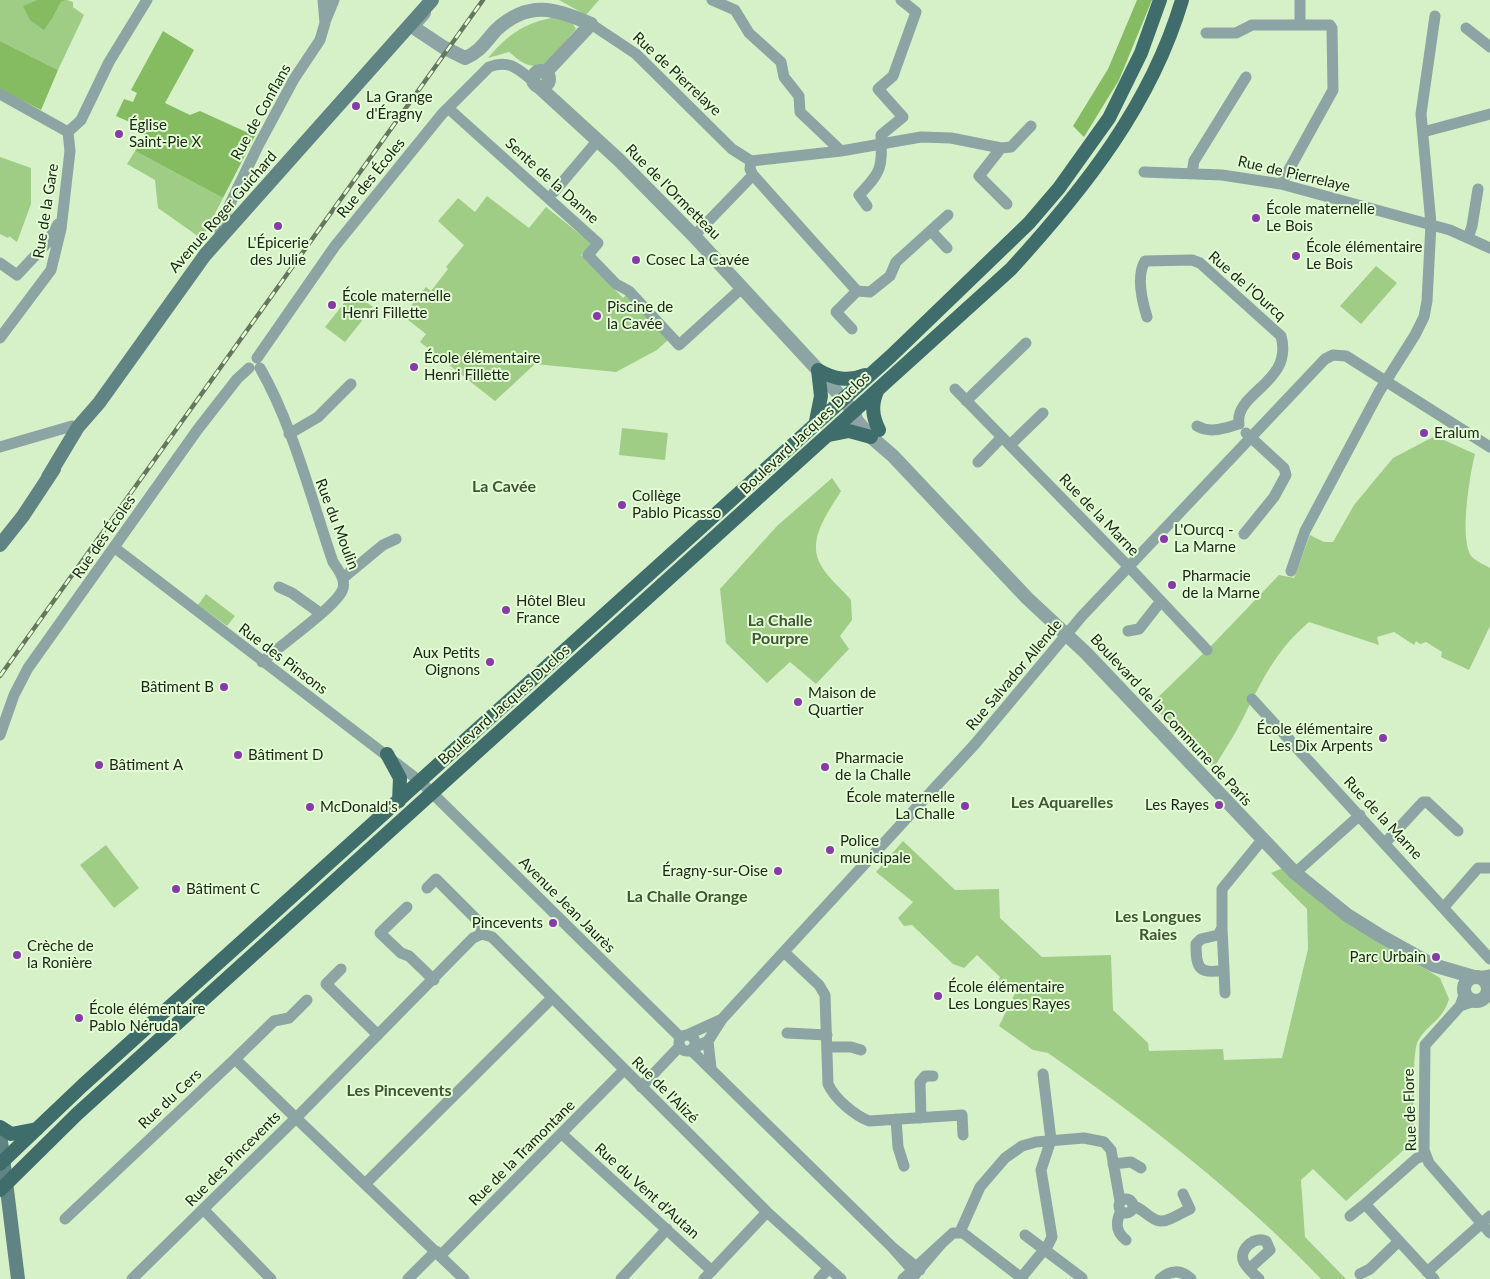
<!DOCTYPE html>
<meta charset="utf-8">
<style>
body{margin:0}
canvas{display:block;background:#d6f0c8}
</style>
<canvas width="1490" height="1279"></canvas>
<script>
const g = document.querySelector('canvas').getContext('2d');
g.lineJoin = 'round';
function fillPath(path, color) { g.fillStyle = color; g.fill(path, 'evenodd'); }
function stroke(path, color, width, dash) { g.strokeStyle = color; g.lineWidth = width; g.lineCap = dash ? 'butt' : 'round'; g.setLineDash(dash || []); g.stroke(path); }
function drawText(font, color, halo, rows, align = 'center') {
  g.font = font + ' Lato,sans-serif'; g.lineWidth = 4; g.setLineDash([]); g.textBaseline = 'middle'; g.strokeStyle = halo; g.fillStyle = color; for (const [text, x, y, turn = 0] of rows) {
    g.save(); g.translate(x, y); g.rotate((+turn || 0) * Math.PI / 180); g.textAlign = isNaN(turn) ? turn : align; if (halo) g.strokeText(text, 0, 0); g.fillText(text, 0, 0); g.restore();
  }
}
fillPath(new Path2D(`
 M0 0H37L24 6 53 17 61 2 67 0 73 2V7L84 15 58 70 0 41Z
 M559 0H599L586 15Z
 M558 17 572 23 576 29 544 66C528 68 521 62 509 52L488 58C508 34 527 21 558 17Z
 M135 151 223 198 202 239 158 208 155 180 127 164Z
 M0 157 31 168V204L17 242 9 236 8 238 0 234Z
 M487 196 529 228 546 207 591 243 581 255 623 298 627 294 669 339 657 350 616 372 535 364 495 401 420 342 426 334 403 316 426 287 431 291 448 269 446 267 464 245 438 221 458 198 475 212Z
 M1376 266 1397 283 1361 324 1340 306Z
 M353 292 373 307 345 342 325 327Z
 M622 428 668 433 665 460 619 455Z
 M1435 436 1475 454C1470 474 1458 543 1473 558 1478 562 1485 565 1490 568V626L1469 670 1441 657 1442 652 1426 642 1420 644 1416 641 1414 645 1394 632 1377 637 1379 645 1309 622C1277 650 1266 673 1247 710 1238 730 1225 749 1214 768L1151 704 1213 644 1279 575 1294 578 1310 535 1324 542H1333L1354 505 1393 458Z
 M832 478 841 491C828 513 805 541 822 567 829 579 842 589 851 600L852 620 840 636 849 649 816 684 790 662 767 683 726 643 720 589 777 526Z
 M206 594 235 616 227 626 198 605Z
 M903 841 955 890 999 889 1000 918 1042 957 1111 955 1113 1010 1148 1043 1149 1051 1223 1049 1224 1060 1282 1058 1308 949 1307 909 1271 873 1283 868 1394 949 1440 978 1449 999C1442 1022 1428 1023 1418 1041 1411 1054 1415 1123 1414 1141L1346 1201 1313 1169 1301 1180 1305 1237 1346 1279H1321C1239 1193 1145 1121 1048 1053L1033 1050 999 1026 1017 989 998 981 1000 977 977 955 964 968 953 964 912 925 904 926 898 918 913 902 876 872Z
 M106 845 139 888 114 908 80 865Z`), '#a0cd86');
fillPath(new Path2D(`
 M37 0H67L61 2 53 17 44 30 30 20 23 6Z
 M1137 0H1152L1119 80 1084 137 1073 126 1108 69Z
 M163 31 194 50 165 103 190 115 200 111 255 136 223 198 135 151 145 138 141 127 116 116 124 99 133 102 137 93 131 90Z
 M0 41 58 70 41 110 0 89Z`), '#85bc62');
stroke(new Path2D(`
 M712 0 735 10 749 33 781 62 784 77 799 96 800 112 841 151
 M1300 0V25
 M325 22 334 0
 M591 24 636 54 732 149 751 161 750 169 753 175 857 291
 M1466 28 1490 47
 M1206 33H1236L1252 25H1330L1332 28 1333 90 1281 184
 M0 94 68 132
 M448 108 598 243 588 255 616 284 629 291 679 345 743 287
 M68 132 81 120 109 62 147 0
 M1423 132 1490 114
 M751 161 841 151 921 137 951 138 1001 148
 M1144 172 1222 175 1281 184 1450 230 1490 248
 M1192 173 1194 161 1246 77
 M554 192 598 140
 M1007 204 979 176 1001 148 1011 147 1031 126
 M867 206 859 195C882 171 882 169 881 135L903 117 878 89 893 76 916 12 901 0
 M931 231 947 248
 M694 236 753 175
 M220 238V226L228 208 257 148 294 79 320 40 325 23 323 0
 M1468 238 1472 226 1478 189
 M0 263 17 275 47 243 58 224
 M1147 317C1142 301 1136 276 1145 261L1192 260 1200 263 1281 336C1294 383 1234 392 1239 424 1224 428 1211 434 1197 426
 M852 329 836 312 857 291 870 292 890 276 896 262 948 215
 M0 338 51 270 61 229 70 151 68 132
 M257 358 335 246 442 114 489 67C509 59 518 69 533 81
 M260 368C292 423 312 501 333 562 339 571 347 581 342 591 333 609 279 646 262 662
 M955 389 1128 566 1207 650
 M966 401 1026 343
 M289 434 318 417 351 384
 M1010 445 1043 413
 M0 447 72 426 78 428
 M978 462 1002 437
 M1244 534 1274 497 1286 475 1284 468 1246 433
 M115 548 421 782 681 1038
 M1291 571 1305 531 1379 392 1415 335 1424 317 1427 301 1431 224 1421 114 1435 16
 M343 578 383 545 396 539
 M279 587 292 593 320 613
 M1128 631 1139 629 1161 601
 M1252 699 1490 959
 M0 735 14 695 28 668 198 429 237 379 249 368
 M1385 843 1423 802H1427L1458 831
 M1295 873 1360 815
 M427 888 436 879 479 922 482 934
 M407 907 380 933 401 953 409 956 434 980
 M1444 907 1478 868H1490
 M1222 928 1224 970C1198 975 1196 967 1196 944L1201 939 1218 935 1222 928V889L1262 840
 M482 934 492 937 767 1212 841 1279
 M784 952 819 985 825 995 828 1084C835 1099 854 1115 869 1121L962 1115 963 1135
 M341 969 326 984 378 1035
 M1224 970 1225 993
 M1478 977 1490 975
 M1477 1000 1460 1006 1425 1045 1424 1150 1429 1163 1490 1233
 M1460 1006 1465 992
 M787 1033 827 1035
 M687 1035 720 1020
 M679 1043a8 8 0 1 1 16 0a8 8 0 1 1-16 0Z
 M708 1041 711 1068
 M827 1047H851L861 1050
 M692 1049 708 1041 722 1019 975 744 1082 616 1325 359 1333 355 1346 356 1490 447
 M691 1050 892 1247
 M235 1059 274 1021 289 1018 307 1000
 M641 1087 680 1046
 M921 1118 920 1082 925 1076H933
 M896 1119 898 1147 904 1166
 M562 1134 712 1271
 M1425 1156 1417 1158 1365 1204 1434 1279
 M1113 1164 1131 1162 1141 1168
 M365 1184 552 998
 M1119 1206a7 7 0 1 1 14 0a7 7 0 1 1-14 0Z
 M1133 1206C1143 1208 1150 1220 1160 1221 1169 1222 1182 1212 1190 1209L1183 1194
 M204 1210 271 1279
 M1121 1211C1115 1223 1116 1232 1126 1240
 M1350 1216 1365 1204
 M65 1219 235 1059 296 1118 473 938 482 934
 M960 1232 980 1187 1005 1158 1022 1146 1036 1142 1084 1138 1104 1142 1111 1150 1120 1201
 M1025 1235 1082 1278
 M942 1243 953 1233H963L1023 1279
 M440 1256 624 1070
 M1249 1269 1270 1250 1266 1241C1255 1236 1240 1248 1243 1260 1245 1267 1254 1274 1259 1279
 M1427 1272 1490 1216
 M916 1274 892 1247 920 1270
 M1360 1274 1370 1269 1399 1241
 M1021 1278 1048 1245 1052 1237 1041 1170 1051 1140 1043 1074
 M132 1279 296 1118 464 1279
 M408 1279 436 1251
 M621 1279 667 1229
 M704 1279 767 1212
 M819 1279 829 1268
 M903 1279 942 1243 911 1279
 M1160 1279C1170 1270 1181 1269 1191 1279`), '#8ca4a3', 11);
stroke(new Path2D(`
 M424 13 415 23 416 29 443 47 465 58C480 52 485 42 496 30 528 0 555 8 591 24L545 73
 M533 79a8 8 0 1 1 16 0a8 8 0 1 1-16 0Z
 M538 86 619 160 694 236 818 370 853 411 857 421 871 437 893 456 1027 598 1086 653 1295 873 1347 915 1379 935 1433 965 1474 977
 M1464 989a12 12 0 1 1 24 0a12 12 0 1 1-24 0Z`), '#8ca4a3', 14);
stroke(new Path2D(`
 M48 477 78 427 99 403 205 255 432 0
 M0 545 23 516 54 469
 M0 1133 18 1279`), '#608483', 14);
stroke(new Path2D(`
 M818 370C834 379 848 382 865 375
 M878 389C871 404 872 416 879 430
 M816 421 821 396 818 370
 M829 435 849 431 871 437
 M387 754 400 778 399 801
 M0 1127 11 1134 37 1129
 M0 1164 83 1085 891 356 1029 223 1059 188 1109 118 1141 53 1160 0
 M0 1190 77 1114 1011 269C1084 189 1151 105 1182 0`), '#3f6d6c', 14);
const rail = new Path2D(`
 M0 676 483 0`);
stroke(rail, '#67775e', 4.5);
stroke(rail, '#e3fdd5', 2.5, [8]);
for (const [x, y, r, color] of [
 [356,106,5,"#893aaa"],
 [119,134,5,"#893aaa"],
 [1256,218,5,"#893aaa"],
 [278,226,5,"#893aaa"],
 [1296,256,5,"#893aaa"],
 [636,260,5,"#893aaa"],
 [332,305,5,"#893aaa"],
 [597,316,5,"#893aaa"],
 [414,367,5,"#893aaa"],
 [1424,433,5,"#893aaa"],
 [622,505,5,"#893aaa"],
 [1164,539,5,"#893aaa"],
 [1172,585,5,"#893aaa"],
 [506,610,5,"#893aaa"],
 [490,662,5,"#893aaa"],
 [224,687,5,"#893aaa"],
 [798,702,5,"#893aaa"],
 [1383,738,5,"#893aaa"],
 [238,755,5,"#893aaa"],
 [99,765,5,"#893aaa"],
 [825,767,5,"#893aaa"],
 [1219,805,5,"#893aaa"],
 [965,806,5,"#893aaa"],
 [310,807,5,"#893aaa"],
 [830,850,5,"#893aaa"],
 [778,871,5,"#893aaa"],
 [176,889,5,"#893aaa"],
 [553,923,5,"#893aaa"],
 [17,955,5,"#893aaa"],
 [1436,957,5,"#893aaa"],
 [938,996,5,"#893aaa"],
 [79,1018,5,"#893aaa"]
]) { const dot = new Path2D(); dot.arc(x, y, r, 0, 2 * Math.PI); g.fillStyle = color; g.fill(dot); stroke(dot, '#e3fdd5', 2); }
drawText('15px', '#1c2517', '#e3fdd5', [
 ["Rue de Pierrelaye",677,74,43],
 ["Rue de Conflans",261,112,-61],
 ["Rue de Pierrelaye",1294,174,13],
 ["Rue des Écoles",371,178,-51],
 ["Sente de la Danne",552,181,42],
 ["Rue de l'Ormetteau",673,192,45],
 ["Rue de la Gare",46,211,-81],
 ["Avenue Roger Guichard",223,212,-49],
 ["Rue de l'Ourcq",1247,286,41],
 ["Boulevard Jacques Duclos",805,433,-43],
 ["Rue de la Marne",1099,515,46],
 ["Rue du Moulin",337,524,69],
 ["Rue des Écoles",104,537,-55],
 ["Rue des Pinsons",283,659,37],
 ["Rue Salvador Allende",1014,675,-50],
 ["Boulevard Jacques Duclos",504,705,-42],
 ["Boulevard de la Commune de Paris",1171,720,47],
 ["Rue de la Marne",1383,818,47],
 ["Avenue Jean Jaurès",567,905,45],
 ["Rue de l'Alizé",665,1090,45],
 ["Rue du Cers",170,1099,-43],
 ["Rue de Flore",1410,1110,-92],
 ["Rue de la Tramontane",522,1153,-45],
 ["Rue des Pincevents",233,1159,-45],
 ["Rue du Vent d'Autan",647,1191,42]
]);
drawText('15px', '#1c2517', '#e3fdd5', [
 ["La Grange",366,97],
 ["d'Éragny",366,114],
 ["Église",129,125],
 ["Saint-Pie X",129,142],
 ["École maternelle",1266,209],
 ["Le Bois",1266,226],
 ["L'Épicerie",278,243,"center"],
 ["des Julie",278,260,"center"],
 ["École élémentaire",1306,247],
 ["Le Bois",1306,264],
 ["Cosec La Cavée",646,260],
 ["École maternelle",342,296],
 ["Henri Fillette",342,313],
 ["Piscine de",607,307],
 ["la Cavée",607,324],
 ["École élémentaire",424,358],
 ["Henri Fillette",424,375],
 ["Eralum",1434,433],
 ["Collège",632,496],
 ["Pablo Picasso",632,513],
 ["L'Ourcq -",1174,530],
 ["La Marne",1174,547],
 ["Pharmacie",1182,576],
 ["de la Marne",1182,593],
 ["Hôtel Bleu",516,601],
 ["France",516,618],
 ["Aux Petits",480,653,"right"],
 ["Oignons",480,670,"right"],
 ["Bâtiment B",214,687,"right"],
 ["Maison de",808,693],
 ["Quartier",808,710],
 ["École élémentaire",1373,729,"right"],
 ["Les Dix Arpents",1373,746,"right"],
 ["Bâtiment D",248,755],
 ["Pharmacie",835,758],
 ["de la Challe",835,775],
 ["Bâtiment A",109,765],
 ["École maternelle",955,797,"right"],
 ["La Challe",955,814,"right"],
 ["Les Rayes",1209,805,"right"],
 ["McDonald's",320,807],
 ["Police",840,841],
 ["municipale",840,858],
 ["Éragny-sur-Oise",768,871,"right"],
 ["Bâtiment C",186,889],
 ["Pincevents",543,923,"right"],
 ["Crèche de",27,946],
 ["la Ronière",27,963],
 ["Parc Urbain",1426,957,"right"],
 ["École élémentaire",948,987],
 ["Les Longues Rayes",948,1004],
 ["École élémentaire",89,1009],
 ["Pablo Néruda",89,1026]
], 'left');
drawText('bold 16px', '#405534', '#e3fdd5', [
 ["La Cavée",504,487],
 ["La Challe",780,621],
 ["Pourpre",780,639],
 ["Les Aquarelles",1062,803],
 ["La Challe Orange",687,897],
 ["Les Longues",1158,917],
 ["Raies",1158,935],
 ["Les Pincevents",399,1091]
]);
</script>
